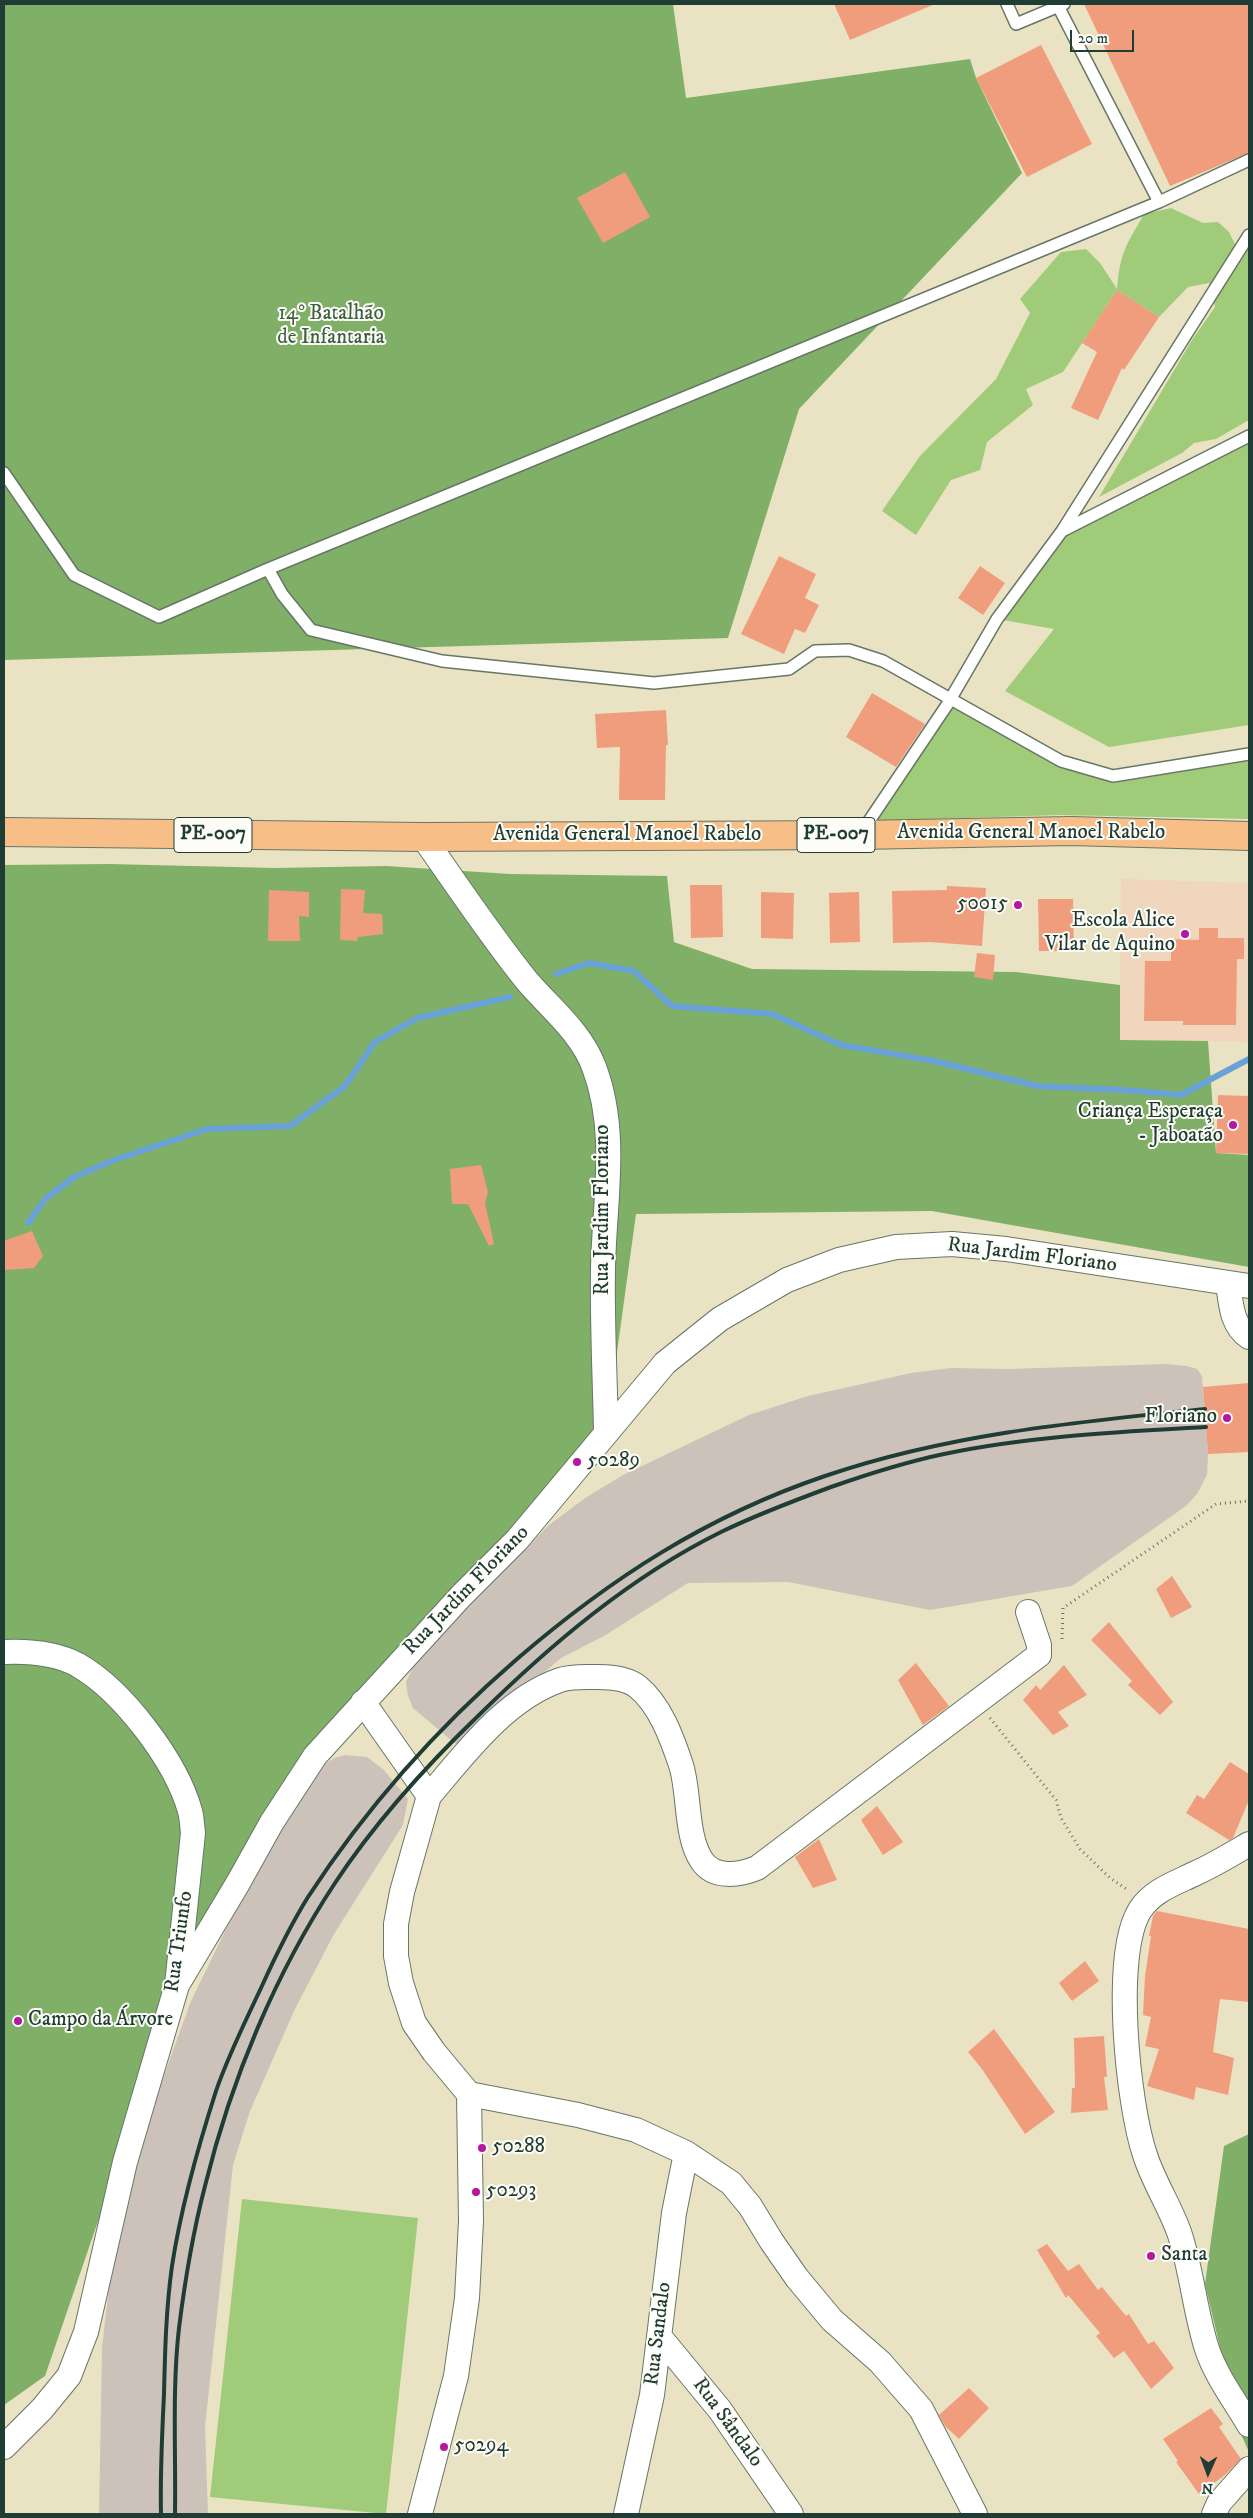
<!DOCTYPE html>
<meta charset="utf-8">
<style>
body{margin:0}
#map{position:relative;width:1253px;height:2518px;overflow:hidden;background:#e9e3c3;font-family:"IM FELL DW Pica",serif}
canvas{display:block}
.frame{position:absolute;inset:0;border:5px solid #1f3d34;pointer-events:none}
.north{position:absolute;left:1183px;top:2448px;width:50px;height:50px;-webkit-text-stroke:4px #fdfcf7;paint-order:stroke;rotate:182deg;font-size:14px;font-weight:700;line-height:20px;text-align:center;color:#1f3d34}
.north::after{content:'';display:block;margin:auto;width:18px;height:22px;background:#1f3d34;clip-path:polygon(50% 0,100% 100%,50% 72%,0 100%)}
.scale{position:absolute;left:1070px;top:30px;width:64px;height:22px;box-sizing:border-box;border:2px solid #1f3d34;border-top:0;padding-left:6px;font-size:15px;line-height:18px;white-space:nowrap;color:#1f3d34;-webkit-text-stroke:4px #fdfcf7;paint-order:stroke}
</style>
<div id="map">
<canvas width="1253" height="2518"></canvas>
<div class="frame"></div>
<div class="north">N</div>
<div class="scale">20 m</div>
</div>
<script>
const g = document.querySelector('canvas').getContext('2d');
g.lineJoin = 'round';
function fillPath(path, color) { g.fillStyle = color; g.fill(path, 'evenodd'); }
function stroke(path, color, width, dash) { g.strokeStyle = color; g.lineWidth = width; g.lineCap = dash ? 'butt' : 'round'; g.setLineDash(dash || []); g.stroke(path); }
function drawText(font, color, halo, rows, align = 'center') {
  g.font = font + ' "IM FELL DW Pica",serif'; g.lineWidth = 4; g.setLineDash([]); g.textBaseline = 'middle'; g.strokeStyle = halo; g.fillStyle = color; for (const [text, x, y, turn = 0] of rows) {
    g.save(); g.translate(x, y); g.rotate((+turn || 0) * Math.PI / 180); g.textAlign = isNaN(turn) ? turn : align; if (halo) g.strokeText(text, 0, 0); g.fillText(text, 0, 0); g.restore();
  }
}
fillPath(new Path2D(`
 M1121 879 1249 883V1042L1120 1040Z`), '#efd6bc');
fillPath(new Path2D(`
 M1166 1364 1187 1366 1197 1369 1202 1376 1208 1454 1207 1475 1197 1494 1186 1506 1072 1586 930 1610 788 1582 688 1583 604 1636 561 1658 458 1746 413 1708 408 1696 406 1682 417 1658 549 1525 585 1498 623 1475 749 1415 808 1396 911 1373 951 1368 1008 1369Z
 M345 1755 367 1757 384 1770 408 1799 403 1825 334 1934 295 2009 250 2111 233 2165 205 2427 208 2514H99L102 2348 110 2278 126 2205 154 2103 191 2001 228 1925 287 1819 323 1766 334 1758Z`), '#cdc2b9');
fillPath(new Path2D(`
 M1171 208 1203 223 1218 222 1229 232 1242 259 1249 247V420L1216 439 1194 443 1182 453 1099 497 1192 340 1215 307 1209 283 1188 287 1159 317 1117 290 1063 372 1026 389 1033 405 987 442 980 470 951 480 916 535 882 511 920 456 996 379 1030 313 1020 299 1061 252 1086 249 1100 263 1117 289C1120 252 1126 246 1144 214Z
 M1249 443V725L1109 747 1005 691 1054 629 997 619 1062 531Z
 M947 705 1061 761 1112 783 1249 761V819L1060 815 867 821Z
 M242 2199 418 2218 386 2514 210 2497Z`), '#a0cb78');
fillPath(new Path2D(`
 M4 4H673L686 98 970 59 976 78 1022 173 799 409 728 638 4 660Z
 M109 864 275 868 386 866 510 874 667 876 674 942 752 969 1016 972 1120 985V1040L1208 1041 1216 1153 1249 1155V1267L932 1211 636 1214 606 1432 287 1799 162 2034 45 2376 4 2405V865Z
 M1249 2134V2452L1240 2432 1205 2284 1224 2146Z`), '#80af68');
stroke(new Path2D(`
 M556 974 589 963 634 971 672 1006 772 1014 841 1045 934 1061 1037 1086 1124 1090 1181 1095 1249 1059
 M28 1223 45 1199 74 1177 114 1160 207 1129 290 1126 344 1087 375 1042 417 1018 510 997`), '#69a2d8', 6);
fillPath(new Path2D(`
 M834 4H935L850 40Z
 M1084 4H1249V153L1170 186Z
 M1041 45 1092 144 1027 177 976 78Z
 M625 172 650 217 603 243 577 198Z
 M1117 290 1159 317 1124 370 1122 368 1098 420 1071 408 1097 352 1082 343Z
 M779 556 816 574 805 598 819 605 805 633 795 629 784 654 741 634Z
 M980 566 1005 583 983 615 958 598Z
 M872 693 925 724 896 767 846 737Z
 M666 710 668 745H666L665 800H619L620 747 597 748 595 714Z
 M690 885H722L723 937 691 938Z
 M947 886 986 888 982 946 930 942 893 943 892 891 947 890Z
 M341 889 365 890 363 913 382 914 383 934 358 937 357 941 340 940Z
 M269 890 309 892V917L299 916 300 941H268Z
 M761 892 794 893 793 939 761 938Z
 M859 892 860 942 830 943 829 893Z
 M1038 899H1073L1074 951H1039Z
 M1199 928H1218V938H1244V959H1237L1236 1025H1183V1021H1144L1145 961H1171V939L1199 940Z
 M977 953 995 955 993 980 974 977Z
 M1218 1095 1249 1096V1154L1216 1153Z
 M481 1165 488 1192 485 1203 494 1244 489 1246 468 1204H452L450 1169Z
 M32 1231 43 1256 34 1268 4 1270V1241Z
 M1249 1383V1452L1208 1454 1203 1387Z
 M1172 1576 1192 1607 1171 1618 1156 1589Z
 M1109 1622 1173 1702 1160 1715 1128 1685 1132 1681 1091 1640Z
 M916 1663 949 1706 923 1725 898 1680Z
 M1064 1665 1087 1695 1058 1712 1069 1726 1053 1735 1023 1700 1036 1685 1040 1690Z
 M1230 1762 1249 1774V1800L1233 1838 1229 1840 1186 1813 1197 1795 1204 1799Z
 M877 1806 903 1842 883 1855 861 1820Z
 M819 1839 837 1880 813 1888 795 1857Z
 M1157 1911 1249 1929V2002L1220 1999 1213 2052 1234 2058 1228 2095 1196 2087 1194 2100 1147 2086 1159 2049 1145 2046 1151 2017 1143 2015 1145 1976 1151 1936H1149L1153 1916Z
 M1085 1961 1099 1981 1072 2001 1059 1983Z
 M994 2029 1055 2112 1025 2134 982 2069 968 2052Z
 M1104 2036 1107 2077H1104L1108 2110 1071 2113 1072 2088H1075L1074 2038Z
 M1047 2244 1068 2271 1079 2264 1098 2290 1102 2287 1126 2316 1129 2314 1148 2344 1154 2341 1174 2368 1151 2389 1124 2351 1114 2358 1096 2336 1100 2333 1068 2295 1066 2298 1037 2250Z
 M969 2388 989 2408 959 2439 945 2426 939 2415Z
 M1211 2408 1223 2424 1219 2427 1241 2459 1225 2475 1199 2494 1176 2462 1178 2461 1163 2439Z`), '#f09d7e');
const lane = new Path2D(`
 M1007 4 1016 24 1064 4
 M1058 6 1159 202 1249 160
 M4 473 74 575 159 617 268 569 282 594 311 630 442 661 654 683 789 669 815 651 849 650 883 661 1061 761 1113 776 1249 754
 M1064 530 1249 436
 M268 569 1159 202
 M861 833 947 705 997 619 1062 531 1249 235`);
const street = new Path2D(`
 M423 837C457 885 490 935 527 981 550 1008 581 1032 594 1067 619 1133 604 1202 603 1269 602 1323 605 1378 606 1432
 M1228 1283C1231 1303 1231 1325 1249 1337
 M4 1652C28 1651 56 1653 78 1665 123 1691 176 1761 190 1811 192 1818 192 1826 193 1833L177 1985 125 2162 86 2332 69 2376 42 2409 4 2447
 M363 1702 429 1796 402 1892 396 1924V1956L401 1983 414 2023 434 2052 469 2094 471 2221 467 2298 456 2376 420 2514
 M429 1796C465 1754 505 1699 560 1680 571 1676 586 1677 598 1677 610 1677 627 1678 638 1687 660 1705 672 1738 681 1765 690 1793 685 1836 702 1861 714 1879 740 1875 757 1868L1039 1655V1645L1028 1612
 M1249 1844C1232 1854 1214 1865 1196 1873 1176 1883 1153 1890 1140 1910 1112 1954 1128 2105 1145 2155 1154 2183 1171 2208 1180 2235 1192 2272 1195 2312 1207 2349 1216 2376 1235 2401 1249 2425
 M177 1985 238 1883 272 1822 315 1756 461 1596 517 1540 665 1363 720 1319 787 1280 839 1260 896 1247 952 1244 1006 1249 1249 1286
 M469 2094 578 2115 636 2130 686 2153 731 2183 750 2206 772 2242 797 2278 832 2320 880 2362 921 2409 975 2514
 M659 2336 720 2410 791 2514
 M626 2514 652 2395 674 2213 686 2153
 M1214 2514 1219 2503 1249 2469`);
const primary = new Path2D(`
 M4 832 423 837 859 835 1071 831 1249 836`);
stroke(lane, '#676', 14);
stroke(street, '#676', 26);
stroke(primary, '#676', 30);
stroke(new Path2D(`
 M1062 1639 1063 1608 1216 1504 1249 1501
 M990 1718 1056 1800 1061 1818 1080 1849 1110 1878 1128 1890`), '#676', 3, [1, 4]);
stroke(lane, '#fff', 11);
stroke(street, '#fff', 24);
stroke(primary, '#f7be87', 28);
stroke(new Path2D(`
 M161 2514C160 2474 162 2434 164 2394 165 2351 166 2309 172 2266 181 2207 198 2147 216 2091 228 2056 245 2022 261 1988 275 1957 290 1926 308 1897 366 1808 437 1728 517 1659 611 1578 707 1516 825 1476 948 1434 1076 1422 1205 1409
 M175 2514C176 2453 172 2389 179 2328 185 2280 193 2232 205 2186 231 2080 275 1974 335 1883 376 1821 425 1767 478 1716 550 1645 630 1577 721 1532 756 1515 793 1501 831 1487 868 1474 906 1462 944 1454 1030 1436 1119 1432 1206 1427`), '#1f3d34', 4);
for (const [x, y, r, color] of [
 [1018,905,5,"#b5179e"],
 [1185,934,5,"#b5179e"],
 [1233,1125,5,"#b5179e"],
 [1227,1418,5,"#b5179e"],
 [577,1462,5,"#b5179e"],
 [18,2021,5,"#b5179e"],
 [482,2148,5,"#b5179e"],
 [476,2192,5,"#b5179e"],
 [1151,2256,5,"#b5179e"],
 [444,2447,5,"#b5179e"]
]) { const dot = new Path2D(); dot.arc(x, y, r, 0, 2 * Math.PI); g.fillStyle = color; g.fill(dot); stroke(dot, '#fdfcf7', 2); }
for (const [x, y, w] of [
 [213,835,78],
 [836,835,78]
]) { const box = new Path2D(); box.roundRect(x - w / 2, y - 17.5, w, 35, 4); g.fillStyle = '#fdfcf7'; g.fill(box); stroke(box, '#1f3d34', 1); }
drawText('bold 20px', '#1f3d34', null, [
 ["PE-007",213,835],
 ["PE-007",836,835]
]);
drawText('21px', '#3f6045', '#fdfcf7', [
 ["14° Batalhão",331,315],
 ["de Infantaria",331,339]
]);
drawText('21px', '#1f3d34', '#fdfcf7', [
 ["Avenida General Manoel Rabelo",1031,834],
 ["Avenida General Manoel Rabelo",627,836],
 ["Rua Jardim Floriano",604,1210,-90],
 ["Rua Jardim Floriano",1032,1256,7],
 ["Rua Jardim Floriano",467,1591,-46],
 ["Rua Triunfo",180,1942,-82],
 ["Rua Sandalo",659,2334,-83],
 ["Rua Sândalo",727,2423,54]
]);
drawText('21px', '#1f3d34', '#fdfcf7', [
 ["50015",1008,905,"right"],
 ["Escola Alice",1175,922,"right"],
 ["Vilar de Aquino",1175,946,"right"],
 ["Criança Esperaça",1223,1113,"right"],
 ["- Jaboatão",1223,1137,"right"],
 ["Floriano",1217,1418,"right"],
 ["50289",587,1462],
 ["Campo da Árvore",28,2021],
 ["50288",492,2148],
 ["50293",486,2192],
 ["Santa",1161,2256],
 ["50294",454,2447]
], 'left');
</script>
